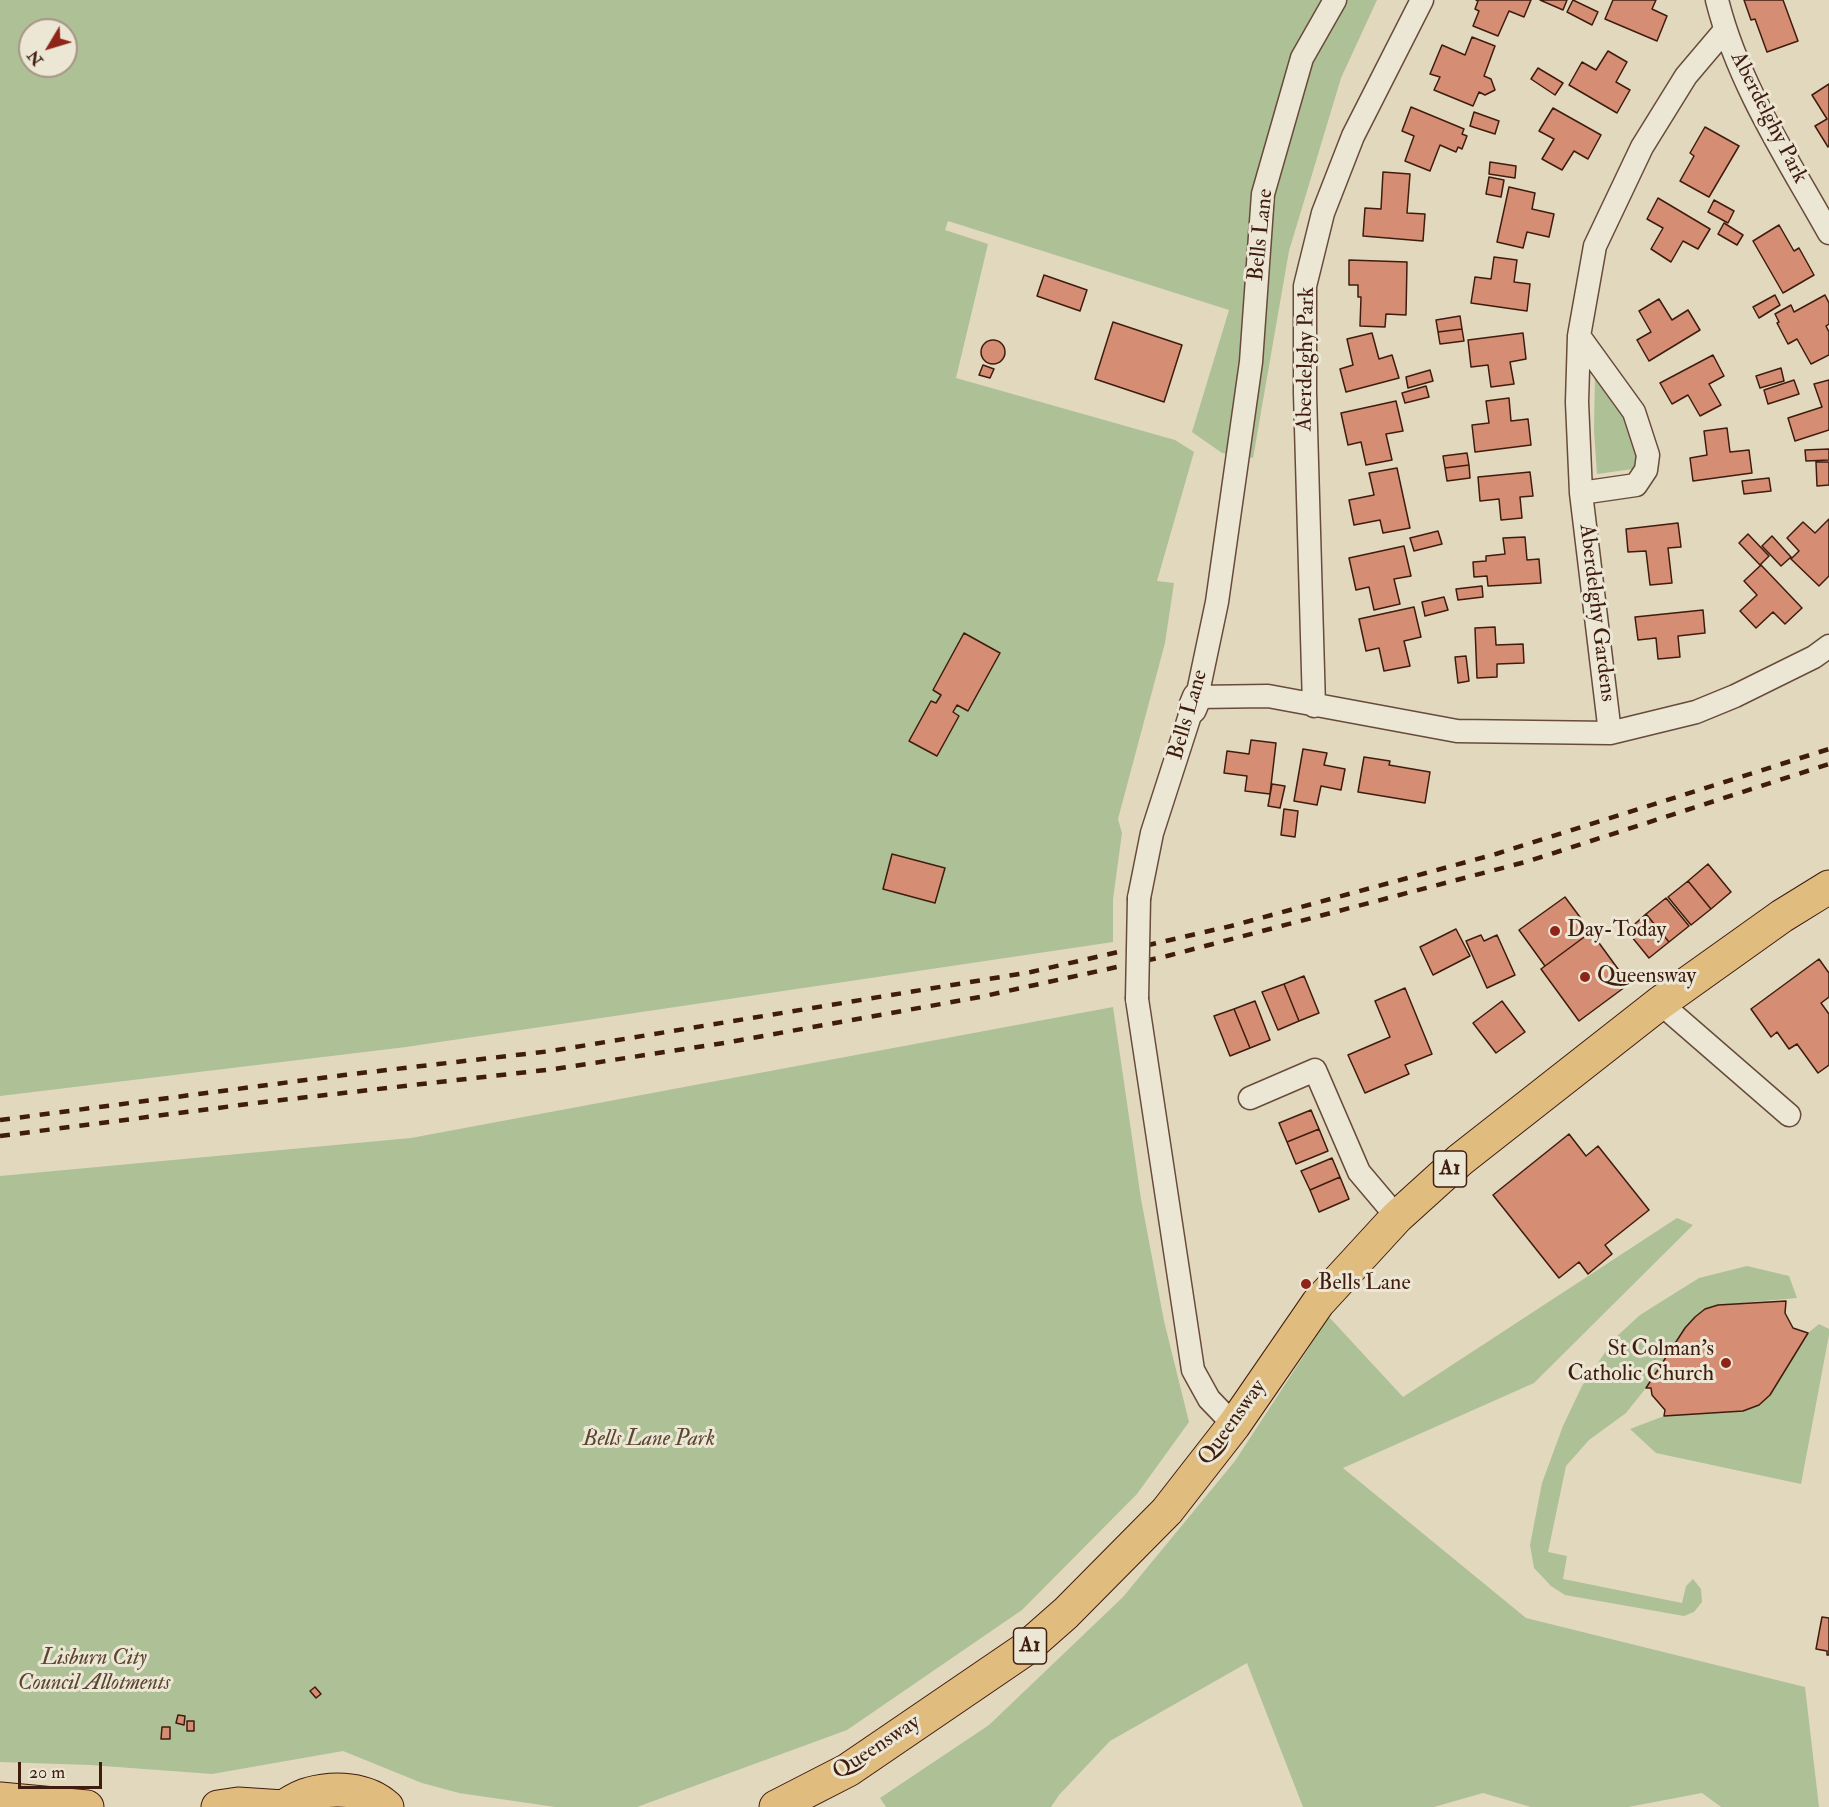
<!DOCTYPE html>
<style>
body{margin:0}
#map{position:relative;width:1829px;height:1807px;overflow:hidden;background:#e2d8be;font-family:"IM FELL Double Pica",serif}
canvas{display:block}
.north{position:absolute;left:18px;top:18px;width:60px;height:60px;box-sizing:border-box;background:#ece6d5;border:2px solid #a79585;border-radius:50%;rotate:232deg;font-size:16px;font-weight:700;line-height:24px;text-align:center;color:#3f1c0e}
.north::after{content:'';display:block;margin:auto;width:21px;height:27px;background:#8f2418;clip-path:polygon(50% 0,100% 100%,50% 72%,0 100%)}
.scale{position:absolute;left:18px;top:1762px;width:84px;height:27px;box-sizing:border-box;border:3px solid #3f1c0e;border-top:0;padding-left:8px;font-size:18px;line-height:21px;white-space:nowrap;color:#3f1c0e;-webkit-text-stroke:4px #ece6d5;paint-order:stroke}
</style>
<div id="map">
<canvas width="1829" height="1807"></canvas>
<div class="north">N</div>
<div class="scale">20 m</div>
</div>
<script>
const g = document.querySelector('canvas').getContext('2d');
g.lineJoin = 'round';
function fillPath(path, color) { g.fillStyle = color; g.fill(path, 'evenodd'); }
function stroke(path, color, width, dash) { g.strokeStyle = color; g.lineWidth = width; g.lineCap = dash ? 'butt' : 'round'; g.setLineDash(dash || []); g.stroke(path); }
function drawText(font, color, halo, rows, align = 'center') {
  g.font = font + ' "IM FELL Double Pica",serif'; g.lineWidth = 6; g.setLineDash([]); g.textBaseline = 'middle'; g.strokeStyle = halo; g.fillStyle = color; for (const [text, x, y, turn = 0] of rows) {
    g.save(); g.translate(x, y); g.rotate((+turn || 0) * Math.PI / 180); g.textAlign = isNaN(turn) ? turn : align; if (halo) g.strokeText(text, 0, 0); g.fillText(text, 0, 0); g.restore();
  }
}
fillPath(new Path2D(`
 M0 0H1377L1341 78 1289 251 1253 458 1222 453 1192 432 1229 310 948 221 945 230 988 244 956 378 1175 440 1194 452 1157 581 1174 583 1165 643 1118 819 1122 833 1113 899V942L406 1047 0 1096ZM30 30H66V66H30Z
 M1595 373 1627 416 1641 457 1633 469 1597 474 1594 431Z
 M1113 1007 1141 1199 1164 1321 1189 1422 1137 1494 1022 1610 847 1730 637 1807H555L459 1793 422 1783 343 1751 212 1774 90 1765 0 1762V1176L411 1138Z
 M1677 1218 1693 1225 1534 1383 1343 1468 1526 1618 1805 1687 1819 1807H1721L1702 1793 1628 1807H1531L1483 1793 1434 1807H1303L1247 1663 1110 1741 1059 1795 1051 1807H886L880 1798 989 1725 1123 1597 1235 1461 1329 1317 1403 1397Z
 M1747 1266 1789 1276 1797 1298 1719 1305 1705 1309 1685 1328 1646 1388 1626 1413 1589 1440 1566 1466 1548 1552 1567 1556 1563 1579 1682 1603 1686 1586 1693 1579 1701 1589 1702 1602 1694 1612 1684 1616 1565 1595 1551 1586 1534 1568 1530 1545 1542 1483 1563 1426 1582 1386 1615 1338 1640 1315 1699 1278Z
 M1819 1324 1829 1329V1335L1801 1484 1656 1453 1630 1429 1664 1416 1743 1411 1808 1333Z`), '#aec095');
const building = new Path2D(`
 M1476 0H1531L1524 17 1509 11 1498 36 1473 26 1479 11 1475 9 1478 1Z
 M1540 0H1567L1563 10Z
 M1573 0 1598 12 1592 25 1567 12Z
 M1613 0H1656L1652 9 1667 16 1657 41 1605 19Z
 M1744 0H1783L1798 41 1767 52 1755 19 1751 20Z
 M1472 37 1495 46 1484 76 1491 79 1495 90 1485 95 1479 92 1473 106 1434 90 1440 77 1430 74 1442 45 1465 55Z
 M1608 51 1627 62 1616 82 1630 90 1617 113 1569 85 1582 62 1596 70Z
 M1538 68 1563 83 1555 95 1531 79Z
 M1829 84V146L1828 147 1815 126 1827 119 1812 95Z
 M1411 107 1464 129 1462 134 1467 136 1462 149 1458 147 1456 152 1440 145 1430 171 1405 161 1414 136 1402 131Z
 M1553 108 1601 135 1588 159 1574 151 1562 170 1542 159 1554 139 1539 131Z
 M1474 112 1499 121 1495 134 1470 126Z
 M1705 127 1739 146 1709 197 1680 181 1694 156 1690 153Z
 M1490 162 1516 166 1515 178 1489 174Z
 M1383 172 1410 174 1407 213 1425 214 1423 241 1363 236 1365 208 1381 209Z
 M1489 177 1504 180 1501 197 1486 194Z
 M1509 187 1535 193 1532 209 1554 214 1549 237 1527 232 1523 248 1497 242Z
 M1658 198 1710 229 1698 249 1683 241 1671 262 1651 249 1663 228 1647 219Z
 M1714 200 1734 211 1728 223 1708 212Z
 M1724 223 1743 235 1737 245 1718 234Z
 M1779 225 1794 251 1799 248 1814 275 1783 293 1753 241Z
 M1494 257 1517 260 1514 282 1530 284 1527 311 1471 303 1475 277 1491 279Z
 M1349 260 1407 262 1406 315 1386 314 1385 327 1360 326 1361 297H1358V285H1349Z
 M1044 275 1087 290 1080 311 1037 296Z
 M1775 295 1780 305 1759 318 1753 307Z
 M1825 295 1829 303V324L1826 326 1829 332V355L1811 364 1797 339 1788 344 1777 323 1779 322 1775 314 1791 305 1794 312Z
 M1659 299 1672 320 1688 310 1700 330 1649 361 1637 340 1651 332 1639 311Z
 M1460 316 1462 329 1438 332 1436 320Z
 M1113 322 1182 345 1164 402 1095 379Z
 M1462 329 1464 341 1440 344 1438 332Z
 M1372 333 1379 359 1392 355 1399 378 1346 392 1340 369 1353 365 1347 339Z
 M1523 333 1526 359 1510 362 1514 384 1491 387 1488 365 1471 367 1468 340Z
 M981 352a12 12 0 1 1 24 0a12 12 0 1 1-24 0Z
 M1713 355 1724 376 1709 384 1721 405 1700 416 1688 395 1672 404 1660 383Z
 M983 365 994 369 990 378 979 375Z
 M1781 368 1784 381 1760 388 1756 376Z
 M1430 370 1433 381 1408 388 1406 377Z
 M1794 380 1799 394 1768 404 1764 390Z
 M1829 380V430L1795 441 1788 418 1822 407 1814 384Z
 M1426 386 1429 397 1405 403 1402 393Z
 M1509 398 1511 421 1528 419 1531 445 1475 452 1472 425 1489 423 1486 401Z
 M1396 401 1403 431 1386 434 1392 460 1366 465 1361 442 1348 445 1341 413Z
 M1727 428 1730 452 1749 450 1752 473 1693 481 1690 458 1707 455 1704 431Z
 M1829 449V460L1806 461 1805 450Z
 M1467 453 1469 465 1445 468 1443 456Z
 M1816 462H1829V485L1817 486Z
 M1469 465 1470 478 1447 481 1445 468Z
 M1397 468 1410 528 1383 533 1380 520 1354 525 1349 500 1374 495 1369 473Z
 M1530 472 1533 496 1520 497 1522 518 1501 520 1499 499 1480 501 1478 477Z
 M1769 478 1771 491 1744 494 1742 481Z
 M1829 519V576L1819 586 1791 559 1799 551 1787 538 1803 522 1815 533Z
 M1678 523 1681 547 1668 548 1672 583 1650 585 1646 551 1628 552 1626 529Z
 M1438 531 1442 544 1414 551 1410 538Z
 M1748 534 1769 556 1760 565 1739 543Z
 M1772 536 1791 557 1781 566 1762 546Z
 M1525 537 1527 560 1539 559 1541 583 1488 586 1487 576 1474 577 1473 562 1486 561V556L1505 554 1503 538Z
 M1404 546 1411 576 1394 579 1400 604 1374 610 1369 587 1356 590 1349 558Z
 M1761 565 1802 608 1785 624 1773 612 1756 628 1740 611 1757 595 1744 581Z
 M1482 586 1483 597 1458 600 1456 589Z
 M1444 597 1448 610 1425 616 1422 602Z
 M1414 607 1421 637 1404 641 1410 666 1384 671 1379 648 1366 651 1359 619Z
 M1703 610 1705 633 1678 636 1680 657 1658 659 1656 638 1638 640 1635 617Z
 M1495 627 1496 645 1523 644 1524 663 1497 664V677L1477 678 1475 628Z
 M964 633 1000 653 968 711 957 705 953 712 959 716 937 756 909 741 931 701 936 703 941 695 933 690Z
 M1466 656 1469 681 1458 683 1455 657Z
 M1251 740 1276 743 1270 794 1245 791 1247 776 1224 773 1227 751 1249 754Z
 M1303 749 1327 753 1324 765 1345 769 1341 790 1321 786 1317 805 1294 801Z
 M1364 757 1390 761 1389 765 1430 772 1425 803 1358 792Z
 M1272 784 1285 786 1280 808 1268 806Z
 M1284 809 1298 811 1295 837 1281 835Z
 M892 854 945 868 935 903 883 889Z
 M1708 864 1731 892 1711 909 1688 881Z
 M1688 881 1711 909 1691 925 1668 897Z
 M1565 897 1591 932 1545 966 1519 930Z
 M1666 898 1689 926 1669 942 1646 914Z
 M1646 914 1669 942 1649 958 1627 931Z
 M1456 929 1470 956 1433 975 1420 947Z
 M1591 932 1629 984 1579 1021 1541 969Z
 M1481 935 1484 941 1497 935 1515 975 1487 988 1466 941Z
 M1819 959 1829 973V997L1821 1003 1829 1014V1065L1818 1073 1797 1044 1789 1049 1777 1032 1771 1037 1751 1009Z
 M1304 976 1319 1013 1299 1021 1284 984Z
 M1284 984 1299 1021 1278 1030 1262 992Z
 M1405 988 1432 1054 1405 1065 1409 1074 1365 1093 1348 1055 1390 1037 1375 1001Z
 M1255 1001 1270 1040 1250 1048 1234 1009Z
 M1502 1001 1525 1032 1496 1053 1473 1023Z
 M1234 1009 1250 1048 1230 1056 1214 1016Z
 M1311 1110 1319 1129 1287 1142 1279 1123Z
 M1319 1129 1328 1151 1296 1164 1287 1142Z
 M1569 1134 1586 1156 1598 1146 1649 1210 1605 1245 1612 1254 1588 1274 1579 1262 1559 1278 1493 1195Z
 M1332 1158 1340 1177 1310 1190 1301 1171Z
 M1340 1177 1349 1199 1319 1212 1310 1190Z
 M1786 1301 1785 1313 1793 1328 1808 1333 1770 1395 1759 1405 1743 1411 1664 1416 1665 1410 1652 1395 1651 1388H1646L1685 1328 1695 1317 1705 1309 1718 1305Z
 M1822 1617 1829 1618V1655H1827V1651L1816 1649Z
 M315 1687 321 1694 316 1698 310 1691Z
 M178 1715 185 1716 184 1725 176 1723Z
 M187 1721H194V1731H187Z
 M162 1727H170V1739H161Z`);
fillPath(building, '#d58e73');
stroke(building, '#3f1c0e', 1.5);
const minor = new Path2D(`
 M1335 0 1302 58 1263 194 1251 362 1217 602 1197 697 1268 696 1457 731 1610 733 1696 712 1735 696 1814 657 1829 646
 M1717 0C1738 84 1787 158 1829 233
 M1579 336 1634 412 1648 455 1646 470 1636 485 1581 493
 M1314 706 1305 393V286L1323 213 1353 136 1422 0
 M1610 733 1581 493 1577 402 1579 336 1595 246 1642 147 1686 76 1725 30
 M1139 898 1152 833 1192 709
 M1137 999 1193 1370 1209 1399 1234 1425
 M1660 1003 1789 1115
 M1250 1098 1315 1070 1359 1172 1397 1217`);
const tertiary = new Path2D(`
 M1192 709 1197 697`);
const primary = new Path2D(`
 M0 1799 87 1807
 M218 1807 238 1804 284 1807`);
const trunk = new Path2D(`
 M283 1807C291 1802 300 1796 309 1794 334 1787 367 1788 387 1807
 M776 1807 848 1770 1024 1650 1066 1613 1167 1511 1234 1425 1318 1303 1397 1217 1460 1160 1660 1003 1782 916 1829 887`);
stroke(minor, '#684b3a', 25);
stroke(tertiary, '#684b3a', 31);
stroke(primary, '#3f1c0e', 35);
stroke(trunk, '#3f1c0e', 35);
stroke(minor, '#ece6d5', 22);
stroke(tertiary, '#ece6d5', 28);
stroke(primary, '#e1bc7f', 33);
stroke(trunk, '#e1bc7f', 33);
stroke(new Path2D(`
 M0 1120 344 1075 551 1051 1031 972 1231 926 1496 854 1829 749
 M0 1136 264 1102 554 1069 724 1043 980 997 1167 956 1529 861 1829 764`), '#3f1c0e', 4.5, [10, 10]);
const minorBridge = new Path2D(`
 M1137 999 1139 898`);
stroke(minorBridge, '#684b3a', 25, []);
stroke(minorBridge, '#ece6d5', 22);
for (const [x, y, r, color] of [
 [1555,931,6,"#8f2418"],
 [1585,977,6,"#8f2418"],
 [1306,1284,6,"#8f2418"],
 [1726,1363,6,"#8f2418"]
]) { const dot = new Path2D(); dot.arc(x, y, r, 0, 2 * Math.PI); g.fillStyle = color; g.fill(dot); stroke(dot, '#ece6d5', 2); }
for (const [x, y, w] of [
 [1450,1169,33],
 [1030,1646,33]
]) { const box = new Path2D(); box.roundRect(x - w / 2, y - 18, w, 36, 4.5); g.fillStyle = '#ece6d5'; g.fill(box); stroke(box, '#3f1c0e', 1.5); }
drawText('bold 21px', '#3f1c0e', null, [
 ["A1",1450,1169],
 ["A1",1030,1646]
]);
drawText('22px', '#3f1c0e', '#ece6d5', [
 ["Aberdelghy Park",1768,118,63],
 ["Bells Lane",1262,235,-84],
 ["Aberdelghy Park",1307,359,-89],
 ["Aberdelghy Gardens",1596,613,83],
 ["Bells Lane",1189,715,-74],
 ["Queensway",1233,1423,-54],
 ["Queensway",877,1748,-33]
]);
drawText('22px', '#3f1c0e', '#ece6d5', [
 ["Day-Today",1567,931],
 ["Queensway",1597,977],
 ["Bells Lane",1318,1284],
 ["St Colman's",1714,1350,"right"],
 ["Catholic Church",1714,1375,"right"]
], 'left');
drawText('italic 22px', '#5b4530', '#ece6d5', [
 ["Bells Lane Park",649,1440],
 ["Lisburn City",94,1659],
 ["Council Allotments",94,1684]
]);
</script>
